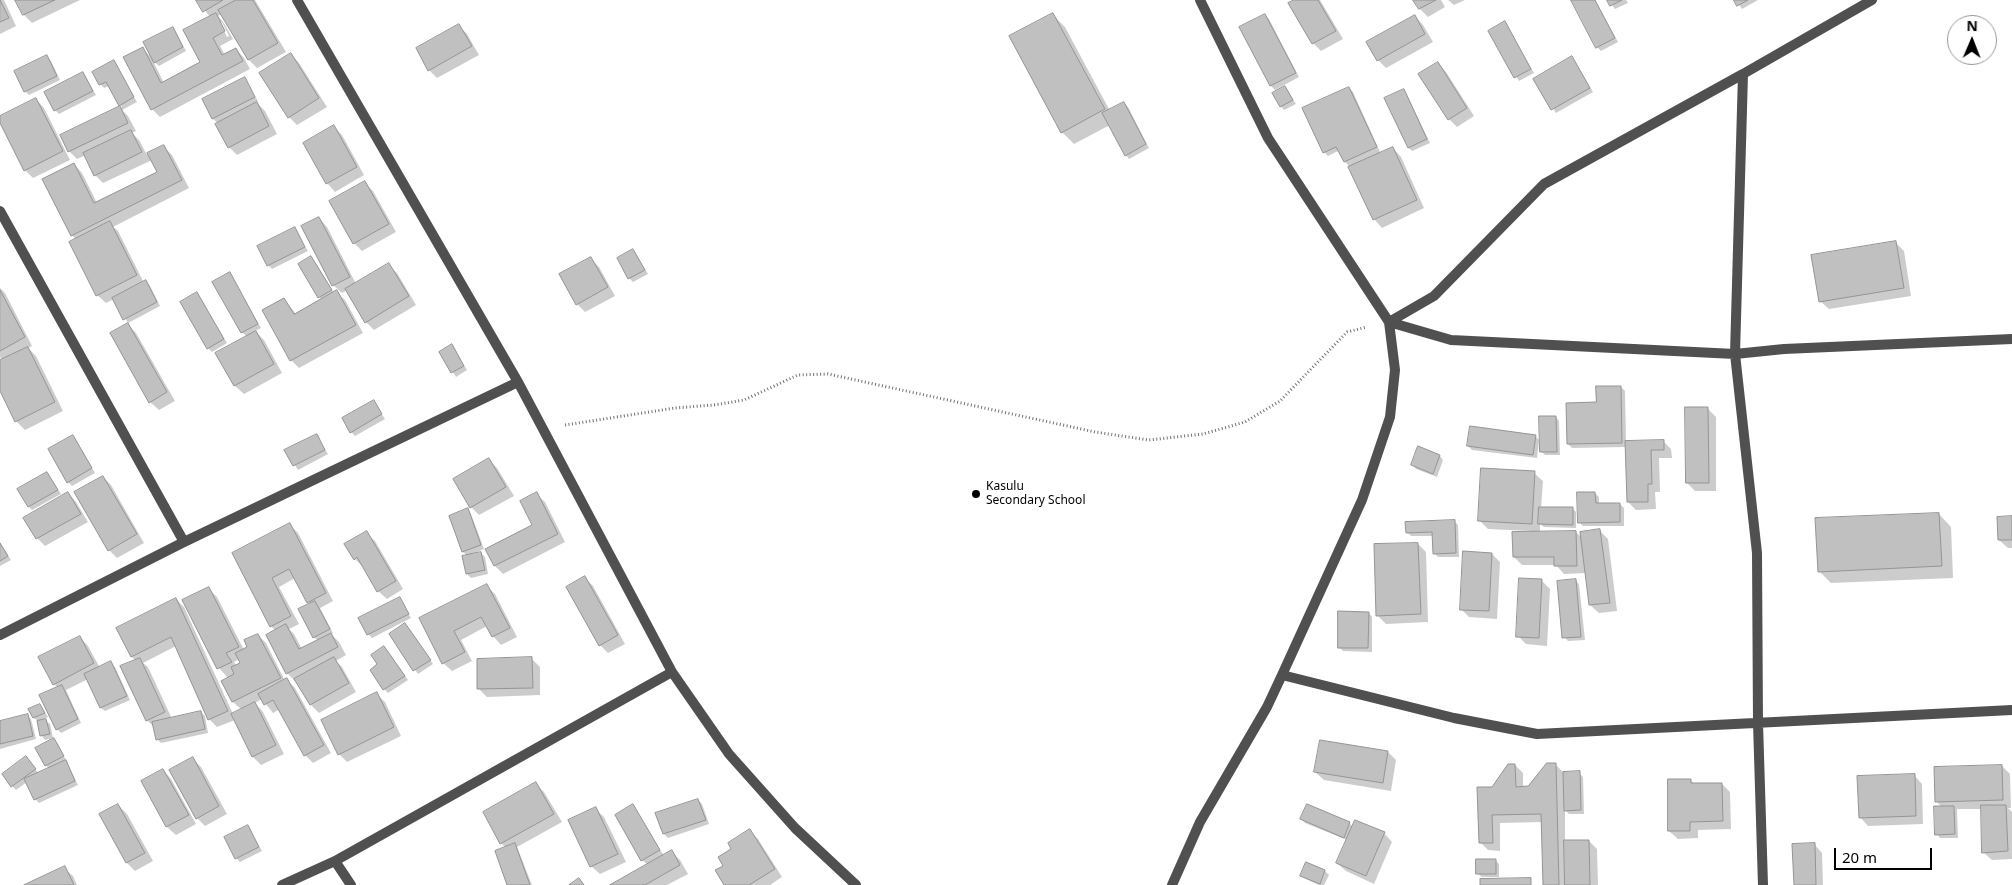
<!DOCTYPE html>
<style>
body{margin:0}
#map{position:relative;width:2012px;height:885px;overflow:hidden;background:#fff;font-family:"Noto Sans",sans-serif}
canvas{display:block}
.north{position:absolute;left:1947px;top:15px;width:50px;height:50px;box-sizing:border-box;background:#fff;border:1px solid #999;border-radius:50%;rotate:1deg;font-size:14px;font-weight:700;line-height:20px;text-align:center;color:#000}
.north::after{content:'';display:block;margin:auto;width:18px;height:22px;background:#000;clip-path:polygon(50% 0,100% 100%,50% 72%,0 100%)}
.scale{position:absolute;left:1834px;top:848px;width:98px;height:22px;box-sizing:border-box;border:2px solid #000;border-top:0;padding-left:6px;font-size:15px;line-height:18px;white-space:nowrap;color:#000;-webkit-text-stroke:4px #fff;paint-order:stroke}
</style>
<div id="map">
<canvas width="2012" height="885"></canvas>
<div class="north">N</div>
<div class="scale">20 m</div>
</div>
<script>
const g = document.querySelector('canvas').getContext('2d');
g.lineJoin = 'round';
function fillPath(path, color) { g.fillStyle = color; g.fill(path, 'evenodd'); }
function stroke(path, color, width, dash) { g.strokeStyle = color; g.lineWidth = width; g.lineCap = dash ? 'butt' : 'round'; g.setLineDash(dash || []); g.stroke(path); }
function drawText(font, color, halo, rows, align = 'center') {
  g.font = font + ' "Noto Sans",sans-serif'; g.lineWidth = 4; g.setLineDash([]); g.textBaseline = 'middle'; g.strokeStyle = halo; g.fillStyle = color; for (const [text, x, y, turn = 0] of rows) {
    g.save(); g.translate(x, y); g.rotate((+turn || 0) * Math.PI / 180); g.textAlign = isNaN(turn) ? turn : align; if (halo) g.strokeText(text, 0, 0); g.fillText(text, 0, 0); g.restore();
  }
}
fillPath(new Path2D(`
 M0 0H4L16 26 0 34Z
 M16 0H80L32 23 24 15Z
 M197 0H255L286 52 257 68 249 60 222 14 218 16 224 23 233 39 220 46 225 55 236 49 244 58 250 69 160 117 152 109 142 48 152 58 173 28 176 32 186 51 159 66 153 61 164 83 202 63 210 17ZM220 22H222L229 36 227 37Z
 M1297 0H1320L1343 39 1321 51 1313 43Z
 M1415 0H1441L1445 7 1428 17 1420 9Z
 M1448 0H1465L1454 5Z
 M1572 0H1595L1618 42 1601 51 1597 47Z
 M1608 0H1626L1628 3 1615 9Z
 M1736 0H1758L1742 9Z
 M1053 15 1065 27 1110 111 1124 103 1128 107 1149 148 1129 159 1126 155 1110 125 1074 144 1062 132Z
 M1265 15 1269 19 1299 77 1275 90 1271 86Z
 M1415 16 1423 25 1433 42 1386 68 1378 60Z
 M1505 23 1534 73 1519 81 1490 31Z
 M459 26 467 34 479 55 437 78 429 70Z
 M291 55 299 63 327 107 297 125 289 117Z
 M47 57 51 61 60 80 29 95 25 91Z
 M1572 58 1593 92 1556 113 1535 79Z
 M114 62 137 102 122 110 128 116 136 131 132 133 139 140 147 155 163 146 172 155 189 188 113 227 118 231 144 283 146 282 150 286 160 306 128 323 114 299 106 303 97 295 76 240 72 235 74 164 82 173 97 203 158 172 152 160 103 183 95 175 86 155 77 159 69 151 62 136 122 107 109 86 104 88 100 84Z
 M1438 63 1446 72 1474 116 1457 127 1449 119Z
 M83 73 96 95 59 114 55 110Z
 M244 78 258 101 256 102 265 111 277 134 237 155 229 147 219 124 213 119 204 100Z
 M1285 87 1296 104 1284 110 1281 106Z
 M1349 88 1353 92 1381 154 1393 148 1401 157 1424 208 1382 228 1374 219 1350 167 1345 162 1340 150 1328 156 1324 152Z
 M1403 91 1407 95 1430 143 1412 151 1409 148Z
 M36 99 44 108 70 160 33 178 25 170 0 118Z
 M334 127 342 135 364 175 335 192 327 183Z
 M365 183 373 191 396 232 362 251 354 243Z
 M319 218 327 227 356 284 388 265 397 273 416 305 374 330 366 322 347 290 342 293 333 285Z
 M294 229 308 251 272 269 268 265Z
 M1896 243 1904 251 1911 296 1829 309 1820 301Z
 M633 250 648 274 633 282 629 278Z
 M311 258 334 293 336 292 345 300 363 333 299 368 291 360 284 299 296 314 322 300 319 297Z
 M591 259 599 267 615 296 585 312 577 304Z
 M230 274 261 328 255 331 264 340 282 373 244 394 235 386 217 353 247 337 242 332Z
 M0 288 5 293 32 346 28 348 36 356 63 411 25 430 16 421 0 388V362L3 360 0 357Z
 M197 294 227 343 212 352 208 348Z
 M128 325 136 333 175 401 159 410 150 402Z
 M452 345 467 370 456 377 440 352Z
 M1621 387 1625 391 1626 442 1663 441 1671 449 1672 458H1659L1660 492H1655L1656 509 1636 510 1628 502 1626 447 1572 448 1568 444 1597 403Z
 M374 402 385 419 355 436 351 432Z
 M1708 409 1716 417V491H1695L1687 483Z
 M1556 417 1559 421 1560 455H1545L1541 451Z
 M316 435 328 454 298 470 286 451Z
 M73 436 95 473 72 486 68 482Z
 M1535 436 1539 440 1537 458 1472 450 1468 446Z
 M1440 456 1443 460 1437 477 1416 469 1412 465Z
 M489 460 497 468 514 496 479 515 471 507Z
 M47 473 61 494 32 510 29 507Z
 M1534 473 1543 481 1541 508H1572L1576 512V528L1544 527 1540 524V533L1576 532 1582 538 1600 531 1608 539 1617 611 1599 613 1590 605 1586 573 1564 574 1556 565H1522L1514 557 1531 531 1488 529 1479 520Z
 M103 477 111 485 144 543 117 558 109 550Z
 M68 493 76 502 88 522 45 546 37 538Z
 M1595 493 1599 497V504H1620L1624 508V526H1583L1579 522Z
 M536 494 545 502 565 542 503 574 495 566 487 549 534 525Z
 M468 510 471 514 484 549 472 554V555L481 553 485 557 488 574 471 578 467 574 464 557 468 556 463 552 450 516Z
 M1939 514 1951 527 1953 578 1831 583 1819 571Z
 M2012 518V548H2008L1999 540Z
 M1454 521 1458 525 1459 557H1438L1434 553V536H1411L1407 532Z
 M290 525 298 533 333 601 320 608 333 633 331 634 339 642 346 655 336 661 342 667 356 692 319 713 311 705 297 681 296 682 287 673 268 635 276 631 271 626 234 553ZM295 578 310 604 314 637 318 641 302 649 294 634 289 629 299 624 279 587Z
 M366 533 375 541 403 589 387 599 378 591 364 567H363L355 559Z
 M0 543 11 560 0 566Z
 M1418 544 1426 552 1428 622 1386 624 1377 615Z
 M1492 554 1500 562 1497 619 1469 617 1461 609Z
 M585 578 593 586 625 644 608 653 600 645Z
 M1541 580 1550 589 1547 646 1526 644 1518 636Z
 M1576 581 1579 584 1585 640 1568 641 1564 637Z
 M487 586 495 594 517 637 501 645 493 636 487 626 461 640 472 661 452 671 443 663 420 619Z
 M208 588 217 597 244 650 249 648 258 635 266 643 285 681 287 680 295 688 331 753 313 763 305 755 280 709 273 713 262 699 255 703 263 712 284 754 261 765 253 757 235 720 217 727 209 719 176 646 143 663 148 667 172 719 201 712 205 716 208 733 161 743 157 739 155 728 147 720 136 661 132 657 117 629 176 599 184 607 233 714 242 710 233 702 222 681 228 678 219 668 184 601ZM239 659 242 663 236 666 234 662Z
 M399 598 411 618 372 638 368 634Z
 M1369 613 1372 617V652L1343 651 1339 647Z
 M409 629 433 664 418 674 390 635Z
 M80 637 88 646 100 668 111 663 115 667 130 700 105 711 101 708 88 679 66 690 81 723 61 733 57 729 58 688 54 684Z
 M388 652 408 680 388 693 384 689Z
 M532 659 540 667V695L487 697 478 688Z
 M376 694 385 702 401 736 347 762 339 754Z
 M40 705 48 717 44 719 50 724 53 738 45 740 42 736 38 721 34 718Z
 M27 715 31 719 36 739 0 749V722Z
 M54 740 58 744 78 785 39 803 35 799 27 782 16 790 12 786 26 757 39 774 49 769 46 765Z
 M1388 752 1396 760 1391 791 1324 780 1315 772Z
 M193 759 201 767 227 814 205 826 197 818Z
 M1555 764 1564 773H1579L1583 777 1584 814H1569L1565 810V842L1589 841 1597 849 1598 885H1544L1543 822 1500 823V851L1488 850 1480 842 1493 788 1515 765 1523 773V788L1529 787Z
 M2002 766 2010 774 2011 808H2008L2012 812V859L1992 860 1983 852 1982 809H1957L1958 838H1940L1937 834 1942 807 1936 801Z
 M163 770 171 779 196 824 176 835 167 827 142 781Z
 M1914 775 1922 784 1923 824 1868 826 1860 817Z
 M1690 780 1695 784H1722L1730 792 1731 829 1698 830V838L1678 839 1669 831Z
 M536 784 544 792 562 822 517 847 532 885H509L506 848 501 843Z
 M698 800 702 804 709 824 668 838 664 834Z
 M118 805 127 814 153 861 135 871 127 863 101 815Z
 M633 806 664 856 672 852 680 860 688 874 667 885H612L648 865 642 860Z
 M595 809 604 817 626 862 600 874 591 866Z
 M1301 819 1349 823 1353 827 1384 833 1392 842 1374 884 1346 871 1337 863 1347 840 1305 823Z
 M248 827 262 851 240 862 236 858Z
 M749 830 758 839 782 877 770 885H726L725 866 733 849Z
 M1814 844 1822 853 1823 885H1795Z
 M1495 860 1499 864V877H1482L1478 874Z
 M1306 863 1325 871 1329 875 1324 885H1319L1306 879 1302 876Z
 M64 868 73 876 77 885H27Z`), '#0003');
const building = new Path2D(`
 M0 0 9 18 0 22Z
 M15 0H55L23 15Z
 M196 0H223L203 12Z
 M236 0H253L278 43 248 60 218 10Z
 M1294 0H1318L1336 31 1312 44 1288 3Z
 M1413 0H1436L1419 9Z
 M1571 0H1595L1615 38 1596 48Z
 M1607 0H1622L1610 6Z
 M1734 0H1748L1737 6Z
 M216 13 225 31 213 38 222 55 236 48 243 61 151 110 123 57 143 47 161 83 200 62 183 30Z
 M1053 13 1105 109 1061 133 1009 36Z
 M1265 14 1296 73 1270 86 1239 27Z
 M1415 15 1425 34 1377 61 1366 42Z
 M1505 21 1531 69 1514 78 1488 31Z
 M459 24 472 46 428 71 416 48Z
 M173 27 183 47 154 63 143 42Z
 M291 53 319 98 288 118 259 73Z
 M47 55 57 76 24 92 14 71Z
 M1572 56 1590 88 1551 110 1533 79Z
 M114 60 134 97 119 106 106 82 99 85 92 72Z
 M1438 62 1467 108 1448 120 1418 74Z
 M83 72 93 91 54 111 44 92Z
 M245 77 255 97 212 119 202 99Z
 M1285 86 1293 100 1280 107 1272 93Z
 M1349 87 1377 147 1344 162 1336 147 1323 153 1302 108Z
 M1404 89 1427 139 1408 148 1384 98Z
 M36 98 63 151 24 171 0 123V116Z
 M257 102 269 126 228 148 215 124Z
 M1124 102 1146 144 1125 156 1102 113Z
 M120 106 128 123 68 152 60 135Z
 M334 125 357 167 326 184 303 143Z
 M131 130 142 152 94 176 83 153Z
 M164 145 182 180 71 236 42 179 74 163 94 203 157 172 147 153Z
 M1393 147 1417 200 1373 220 1348 167Z
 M365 181 389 224 353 244 329 201Z
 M319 217 350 277 332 286 301 226Z
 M110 221 137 275 96 296 69 242Z
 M295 227 305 247 267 266 257 246Z
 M1896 241 1904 288 1819 302 1811 255Z
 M633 249 645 270 628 279 617 258Z
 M311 256 332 290 318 298 298 264Z
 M591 257 608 287 576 305 559 274Z
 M389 263 409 296 365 323 345 289Z
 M230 272 258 324 241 333 212 282Z
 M146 280 157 302 123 320 112 298Z
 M0 290 25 337 0 351Z
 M337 290 356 325 290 361 262 310 284 298 294 314Z
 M197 292 224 339 207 349 180 302Z
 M128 323 167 392 149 403 110 333Z
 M256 331 274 364 234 386 215 353Z
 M452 344 464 366 451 373 439 352Z
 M28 347 55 402 15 422 0 391V360Z
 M1596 386H1621L1622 443 1567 444 1566 403 1596 402Z
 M374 400 382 414 350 433 342 418Z
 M1685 407H1708L1709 483H1686Z
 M1539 416H1556L1557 452H1540Z
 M1470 426 1536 435 1533 455 1467 446Z
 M317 434 325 450 293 466 284 450Z
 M73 435 92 468 67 483 48 449Z
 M1664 440V450H1651L1652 484H1648V502H1627L1625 441Z
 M1418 446 1440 455 1433 474 1411 465Z
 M489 458 506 487 470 508 453 479Z
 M1481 468 1535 471 1532 524 1478 521Z
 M47 472 58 490 28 507 17 489Z
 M103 476 137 534 108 551 74 492Z
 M68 492 81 514 36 539 23 518Z
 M537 492 558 534 494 566 485 549 532 525 520 501Z
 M1577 492H1595L1596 503H1620V522L1578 523Z
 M1539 507H1573V525L1538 524Z
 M468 508 481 545 462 552 449 516Z
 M1939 513 1942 566 1818 572 1815 518Z
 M2012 516V540H1998L1997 517Z
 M1455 520 1456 553 1433 554 1432 532 1406 533 1405 522Z
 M290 523 326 593 307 603 289 569 272 578 291 616 270 627 232 553Z
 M1600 529 1610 603 1589 605 1580 532Z
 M367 531 396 581 377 592 357 557 354 560 344 544Z
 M1576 531 1577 566H1554V557H1513L1512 532Z
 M0 543 8 556 0 561Z
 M1418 543 1421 614 1376 616 1374 544Z
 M1463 551 1492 553 1489 611 1460 610Z
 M481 552 485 570 466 574 462 556Z
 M585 576 618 635 599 646 566 587Z
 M1519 578 1542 579 1539 638 1516 637Z
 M1576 579 1581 637 1562 638 1557 581Z
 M487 584 510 628 492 637 481 617 454 631 465 652 442 664 419 618Z
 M209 587 239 647 226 653 232 662 217 669 182 600Z
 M400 597 409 614 367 635 358 618Z
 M176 598 228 711 208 720 171 637 131 657 116 628Z
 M315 601 330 629 313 638 298 609Z
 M1338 611 1369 612 1368 648H1338Z
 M405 623 431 660 413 671 389 634Z
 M286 624 299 649 331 633 338 647 286 674 266 635Z
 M258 634 281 678 232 702 221 681 234 674 231 667 240 663 235 653 247 647 244 640Z
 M80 636 94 663 53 685 38 657Z
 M384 646 405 676 383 690 370 670 377 664 371 655Z
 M334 657 349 683 310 705 294 679Z
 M532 657 533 688 477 689V659Z
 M140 658 165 712 146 721 120 666Z
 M111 661 127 696 100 708 84 674Z
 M287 678 324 745 304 756 273 700 264 705 258 694Z
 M62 685 78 719 56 730 39 695Z
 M377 692 394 727 338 755 321 720Z
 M255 702 276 745 252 757 231 714Z
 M40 704 45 713 33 718 28 709Z
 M201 711 205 729 156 740 152 722Z
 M28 714 33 736 0 744V721Z
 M46 719 50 734 40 736 37 721Z
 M54 738 64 756 45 766 35 748Z
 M1320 740 1388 751 1383 783 1314 772Z
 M26 756 36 769 11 787 2 774Z
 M193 757 219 806 196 819 169 770Z
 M66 760 75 781 34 800 24 779Z
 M1547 763H1556L1559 885H1543L1541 814 1492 815 1493 843H1479L1477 787H1492L1508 764H1515L1516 787 1528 786Z
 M2002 765 2003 800 1935 802 1934 767Z
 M163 769 189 815 166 827 141 781Z
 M1580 771 1581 810 1564 811 1563 772Z
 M1915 774 1916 816 1859 818 1857 776Z
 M1668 779H1691V783H1722L1723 821 1690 822V831H1668Z
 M536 782 554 814 500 844 483 812Z
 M698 799 706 820 663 834 655 813Z
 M118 804 145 853 126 863 99 814Z
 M633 804 660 850 641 861 615 815Z
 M1307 804 1350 822 1344 838 1300 819Z
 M1981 805H2006L2008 851 1982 853Z
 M1934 806H1954L1955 834 1935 835Z
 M596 807 618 854 590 867 568 820Z
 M1355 820 1385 832 1366 876 1336 863Z
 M248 825 259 847 235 859 224 837Z
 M750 829 775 869 749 885H724L715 870 723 866 718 857 731 849 728 843Z
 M1564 840H1589L1590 885H1565Z
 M515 843 530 885H507L495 851Z
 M1815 843 1816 885H1794L1792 844Z
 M672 850 680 865 645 885H610Z
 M1476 859H1496V874H1476Z
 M1306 862 1325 870 1320 884 1300 876Z
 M65 866 74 885H24Z
 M579 878 584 885H569Z
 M1531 878V885H1480V879Z`);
fillPath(building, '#c0c0c0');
stroke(building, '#949494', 1);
stroke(new Path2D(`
 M565 425 675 408 714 405 744 400 798 375 828 374 1095 432 1149 440 1203 434 1245 422 1280 401 1347 332 1367 327`), '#727272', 3, [1, 2.5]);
stroke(new Path2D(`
 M297 0 518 382 672 672 729 754 795 828 856 885
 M1200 0 1268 138 1389 322 1451 340 1735 354 1784 349 2012 339
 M1743 74 1544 184 1434 296 1389 322 1395 370 1390 417 1362 500 1282 675 1454 718 1537 734 2012 710
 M0 211 184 542
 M0 635 184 542 518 382
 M335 861 351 885
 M282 885 335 861 672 672
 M1172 885 1200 822 1267 707 1282 675
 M1763 885 1758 723 1757 553 1735 354 1743 74 1872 0`), '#505050', 10);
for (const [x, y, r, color] of [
 [976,494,5,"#000"]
]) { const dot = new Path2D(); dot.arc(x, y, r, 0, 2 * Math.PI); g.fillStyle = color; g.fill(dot); stroke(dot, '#fff', 2); }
drawText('12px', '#000', '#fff', [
 ["Kasulu",986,487],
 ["Secondary School",986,501]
], 'left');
</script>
